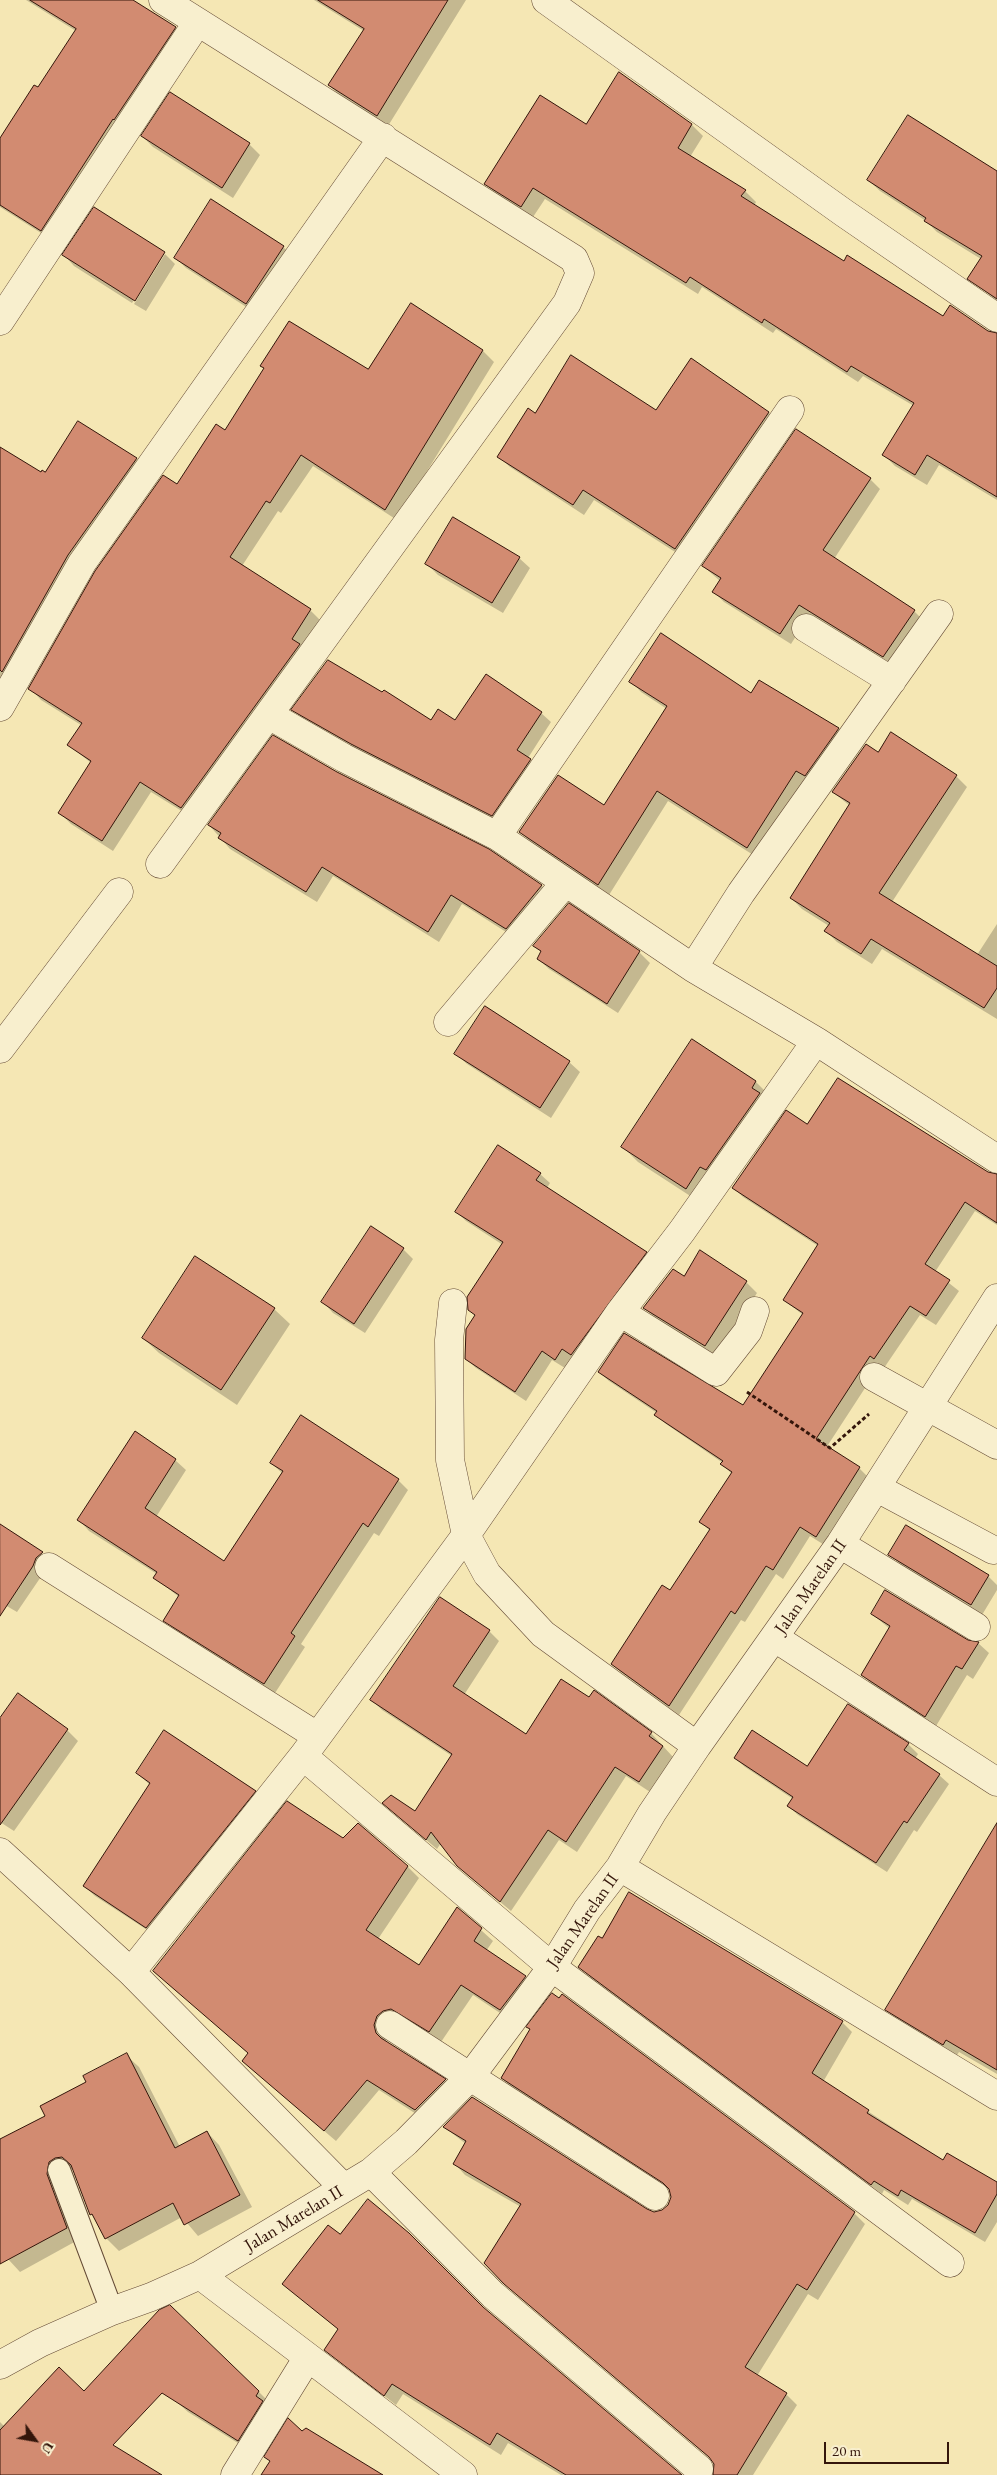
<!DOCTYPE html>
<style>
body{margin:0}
#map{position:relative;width:997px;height:2475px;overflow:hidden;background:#f5e7b4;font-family:"EB Garamond",serif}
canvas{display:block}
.north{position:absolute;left:10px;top:2415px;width:50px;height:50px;-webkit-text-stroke:4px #f8efce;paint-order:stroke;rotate:122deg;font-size:14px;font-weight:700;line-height:20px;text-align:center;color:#34160b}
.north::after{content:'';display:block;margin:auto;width:18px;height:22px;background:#34160b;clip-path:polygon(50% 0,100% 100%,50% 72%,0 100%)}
.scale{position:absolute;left:824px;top:2442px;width:125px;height:22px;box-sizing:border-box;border:2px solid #34160b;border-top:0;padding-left:6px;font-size:15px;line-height:18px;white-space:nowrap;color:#34160b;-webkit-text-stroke:4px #f8efce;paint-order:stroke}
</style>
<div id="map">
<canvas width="997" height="2475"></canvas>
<div class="north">U</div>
<div class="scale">20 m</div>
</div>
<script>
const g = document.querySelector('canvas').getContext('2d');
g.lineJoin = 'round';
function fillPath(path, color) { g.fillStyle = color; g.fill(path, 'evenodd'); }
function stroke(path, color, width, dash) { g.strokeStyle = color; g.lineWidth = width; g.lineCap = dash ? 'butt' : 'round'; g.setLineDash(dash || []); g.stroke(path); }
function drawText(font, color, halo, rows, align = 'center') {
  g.font = font + ' "EB Garamond",serif'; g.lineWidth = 4; g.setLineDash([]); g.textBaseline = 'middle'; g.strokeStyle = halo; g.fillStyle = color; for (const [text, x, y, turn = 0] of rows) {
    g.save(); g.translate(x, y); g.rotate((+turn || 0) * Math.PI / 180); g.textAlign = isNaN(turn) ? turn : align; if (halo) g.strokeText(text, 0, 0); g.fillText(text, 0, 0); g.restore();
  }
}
fillPath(new Path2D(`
 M26 0H131L175 28 185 39 52 240 0 207V141L39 89 76 31Z
 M314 0H466L388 126 340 96 329 85 364 31Z
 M692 125 703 136 690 157 745 191 756 202 754 206 844 262 943 318 997 335V500L939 465 927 485 895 466 884 455 914 406 863 376 858 382 776 329 773 333 702 287 698 294 545 199 533 217 497 195 486 184 587 126Z
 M142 136 249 144 260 155 233 198 153 147Z
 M997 172V301L969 278 981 259 937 232 926 221 880 191 868 180Z
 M212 201 283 247 294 257 257 314 186 268 176 258Z
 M94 209 165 254H163L132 303 74 266 64 255Z
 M165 254 175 264 146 311 134 304Z
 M411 305 483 351 494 362 397 520 313 466 281 513 278 511 242 566 310 610 321 621 193 818 151 792 113 851 71 824 60 813 91 763 69 745 81 725 41 700 30 688 178 486 226 432 369 371Z
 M691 360 769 413 779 424 686 559 594 500 584 515 510 467 499 457 535 415 657 411Z
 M0 449 41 474 136 459 148 471 0 708Z
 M870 479 880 489 834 559 914 611 925 622 894 667 810 614 791 644 724 602 714 592 720 581 703 566Z
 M519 558 530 568 503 613 438 575 427 564Z
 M631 681 752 694 838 729 849 740 758 858 668 801 609 895 531 842 520 832 604 806 667 709 641 692Z
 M293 710 431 722 541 713 551 722 528 758 540 770 502 825 363 754 303 719Z
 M892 733 956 776 967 787 892 902 977 955 997 924V1019L882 949 872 964 837 942 826 931 829 926 802 909 791 898 850 806 833 792 878 753Z
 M209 825 488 851 542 886 552 897 517 939 462 904 439 942 333 876 317 902 230 849Z
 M569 905 639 952 650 963 618 1013 549 969 538 959 542 953 534 946Z
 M692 1041 756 1082 771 1097 701 1203 638 1162 623 1147Z
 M456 1054 569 1062 580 1072 551 1118 467 1064Z
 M807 1126 997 1176V1225L975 1211 935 1272 959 1291 936 1325 920 1315 884 1368 880 1365 826 1448 859 1468 869 1478 826 1546 810 1536 783 1579 776 1574 745 1622 741 1620 679 1715 622 1673 612 1664 670 1592 710 1531 701 1522 732 1474 722 1464 723 1463 666 1424 656 1415 657 1413 609 1381 599 1372 744 1407 803 1315 784 1300 818 1246 743 1197 733 1187Z
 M540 1174 550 1183 547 1188 646 1253 655 1262 565 1368 552 1360 526 1401 476 1368 466 1359 476 1316 469 1310 503 1245 466 1221 457 1212Z
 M403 1249 413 1259 365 1333 333 1313 323 1302Z
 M196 1258 274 1309 290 1324 237 1405 159 1353 143 1338Z
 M684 1278 746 1282 757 1293 716 1356 655 1318 645 1308Z
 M175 1460 186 1470 156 1517 224 1562 282 1473 271 1463 398 1480 408 1490 379 1536 374 1533 301 1644 305 1647 275 1693 175 1631 165 1620 179 1597 155 1578 157 1574 89 1531 79 1520Z
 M1 1526 42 1553 51 1562 17 1612 5 1605 0 1613Z
 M890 1554 988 1576 997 1585V1590L982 1615 901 1565Z
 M872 1614 978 1643 989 1653 973 1679 967 1675 936 1726 873 1686 863 1675 890 1629Z
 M489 1631 499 1641 464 1695 526 1735 589 1699 651 1733 673 1757 650 1792 626 1776 577 1852 559 1840 511 1911 469 1876 441 1843 437 1849 394 1813 415 1812 452 1756 382 1710 372 1700Z
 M19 1695 67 1730 78 1741 14 1831 0 1822V1721Z
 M908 1744 918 1754 915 1759 939 1775 949 1784 917 1832 914 1830 887 1872 798 1815 788 1806 793 1799 745 1767 735 1758 807 1768Z
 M137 1773 255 1792 265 1802 158 1937 95 1896 84 1886 150 1785Z
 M343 1839 408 1867 419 1878 378 1939 419 1966 458 1909 493 1941 486 1951 525 1977 536 1988 512 2021 473 1995 441 2042 385 2036 387 2043 445 2080 456 2092 427 2121 379 2090 336 2141 255 2072 243 2061 249 2054 154 1971Z
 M997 1839V2074L959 2052 956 2057 899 2022 887 2010Z
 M580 1967 842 2022 852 2032 823 2082 944 2161 997 2184V2222L985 2242 912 2199 908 2205 884 2190 882 2194 590 1977Z
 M528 2027 854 2213 865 2224 818 2300 808 2294 757 2376 786 2394 797 2405 753 2475H714L713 2461 516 2294 485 2263 521 2207 465 2175 455 2164 466 2144 444 2127 654 2213 662 2211 669 2206 672 2197 670 2190 513 2089 502 2078 531 2030Z
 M126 2055 139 2067 180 2147 207 2132 219 2145 252 2207 198 2236 182 2217 119 2251 106 2238 97 2220 91 2214 74 2169H68L78 2240 20 2272 8 2259 0 2245V2141L46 2116Z
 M340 2236 483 2308 680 2475H561L508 2443 501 2455 403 2394 396 2405 326 2350 339 2330 284 2284Z
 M258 2391 269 2402 249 2450 188 2412 177 2402Z
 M0 2422 5 2427 82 2475H0Z`), '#0003');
const building = new Path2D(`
 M30 0H133L176 27 114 120 113 119 41 231 0 205V138L34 85 38 87 76 29Z
 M318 0H448L377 116 328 85 364 29Z
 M619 72 692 124 678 148 746 190 741 196 844 261 847 255 943 316 950 305 988 331 997 333V497L927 455 915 475 882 455 914 403 851 366 847 372 764 319 762 323 690 277 686 283 533 188 521 207 484 184 540 95 586 124Z
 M170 92 250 143 222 188 141 136Z
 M908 115 997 171V299L967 279 982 256 924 221 926 218 867 180Z
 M211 199 284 246 246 304 174 258Z
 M94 207 165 252 135 301 62 255Z
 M411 303 483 350 385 510 301 455 270 503 266 501 230 557 311 609 292 639 300 644 181 808 140 782 102 841 58 813 91 761 67 745 82 723 28 689 95 571 163 475 177 484 216 424 225 430 264 368 260 366 289 321 368 369Z
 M571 355 656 410 691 358 769 412 675 549 583 490 573 505 497 457 528 408 535 413Z
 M78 421 137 458 68 555 2 672 0 670V447L41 472 42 470 45 472Z
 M796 429 871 478 823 550 915 610 883 657 799 605 780 634 712 592 721 578 702 566Z
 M453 517 520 557 492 603 425 564Z
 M661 633 751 693 759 680 839 728 805 776 796 771 747 848 657 791 598 885 519 832 558 775 604 805 667 706 629 682Z
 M328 660 382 692 384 690 431 720 438 709 455 720 486 674 542 712 517 750 531 759 492 816 351 744 291 710Z
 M891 732 957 775 879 893 997 966V988L984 1008 871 939 861 954 824 931 830 923 790 898 850 803 832 792 866 744 878 752Z
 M273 735 337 772 489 849 542 885 506 929 451 895 428 932 322 867 306 892 218 838 221 833 208 825Z
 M569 903 640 951 607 1004 537 959 541 951 533 946Z
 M485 1006 570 1061 540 1108 454 1054Z
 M692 1039 756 1081 752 1088 760 1093 706 1170 700 1167 686 1189 621 1147Z
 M838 1078 988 1172 997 1174V1223L965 1202 925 1264 950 1280 926 1316 910 1306 874 1359 870 1356 816 1439 860 1467 816 1537 800 1527 773 1570 766 1566 735 1614 731 1611 669 1706 611 1664 662 1585 670 1590 710 1529 699 1522 732 1472 720 1464 723 1461 654 1415 657 1411 598 1372 624 1333 743 1405 803 1313 783 1300 818 1244 732 1188 786 1110 807 1124Z
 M498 1145 541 1173 536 1180 647 1252 571 1355 562 1349 555 1360 542 1351 515 1392 465 1359 466 1329 475 1315 468 1310 467 1297 503 1242 455 1212Z
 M371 1226 404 1248 354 1324 321 1302Z
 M700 1250 747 1281 705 1346 643 1308 673 1269 684 1276Z
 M195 1256 275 1308 221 1390 142 1338Z
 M301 1415 399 1479 368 1527 363 1523 291 1633 295 1636 264 1684 163 1621 179 1595 153 1578 157 1572 77 1520 135 1431 176 1459 145 1508 224 1561 283 1471 270 1463Z
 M0 1524 43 1552 36 1558 33 1566 0 1616Z
 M906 1525 989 1575 971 1605 888 1555Z
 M885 1590 968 1640 979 1642 962 1669 956 1666 925 1717 861 1675 890 1626 871 1614Z
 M440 1597 490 1630 453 1686 526 1734 561 1679 589 1697 594 1690 652 1732 649 1736 663 1746 639 1782 615 1767 566 1842 548 1830 500 1902 457 1866 431 1832 426 1840 382 1803 391 1795 415 1811 452 1754 370 1700Z
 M18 1693 68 1729 0 1825V1718Z
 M848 1704 909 1743 904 1750 940 1774 907 1823 904 1821 876 1863 787 1806 793 1797 734 1758 752 1730 807 1766Z
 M164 1730 256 1791 146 1928 83 1886 150 1783 136 1773Z
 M287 1801 343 1838 358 1823 408 1866 366 1930 419 1965 457 1907 482 1928 474 1941 526 1976 500 2010 461 1985 429 2032 391 2009 383 2011 377 2016 374 2025 376 2033 381 2038 446 2079 415 2110 367 2080 324 2131 242 2061 248 2053 153 1971Z
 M997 1823V2070L946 2040 943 2045 885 2010Z
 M629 1892 843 2021 812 2073 869 2110 867 2113 943 2160 947 2153 997 2182V2194L975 2233 901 2190 898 2196 874 2181 871 2185 578 1967 598 1936 602 1938Z
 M552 1993 559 1998 562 1994 855 2212 807 2290 797 2284 745 2367 787 2393 737 2475H713L714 2464 709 2457 504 2284 484 2263 521 2204 453 2164 466 2141 443 2127 472 2097 647 2209 654 2212 662 2210 668 2205 671 2197 669 2189 663 2183 501 2078 530 2029 526 2027Z
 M127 2053 175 2148 207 2131 240 2195 184 2225 173 2203 105 2239 92 2214 90 2215 71 2165 62 2157 55 2158 49 2162 47 2174 67 2228 0 2264V2139L45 2116 40 2106 86 2082 83 2076Z
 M368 2199 409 2233 483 2307 682 2475H566L497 2433 490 2445 392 2384 384 2396 324 2350 338 2329 282 2284 328 2225 340 2234Z
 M170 2305 259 2391 256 2396 263 2401 238 2441 162 2393 113 2445 162 2475H0V2430L59 2367 84 2391 159 2310Z
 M288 2418 302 2431 306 2428 383 2475H261L270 2461 264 2457Z`);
fillPath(building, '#d28b71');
stroke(building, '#34160b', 1);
const service = new Path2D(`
 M59 2170 112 2311`);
const minor = new Path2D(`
 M546 0 844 213 997 318
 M0 321 197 23
 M806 628 892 681
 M0 707 82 563 383 137
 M269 715 344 758 497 836 693 968 816 1041 997 1159
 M497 836 790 410
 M160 864 567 303 580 273 574 259 163 0
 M693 968 741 893 939 614
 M448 1022 565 883
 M0 1049 119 892
 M620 1312 716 1372 748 1331 755 1311
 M874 1377 997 1445
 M877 1488 993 1550
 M840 1544 976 1627
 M49 1567 317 1736
 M775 1638 997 1782
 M697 1746 543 1634 487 1574 466 1535 620 1312 682 1231 816 1041
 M303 1756 552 1967 950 2263
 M0 1852 131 1972 344 2188
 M620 1867 997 2096
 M131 1972 303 1756 466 1535 450 1460 449 1340 453 1303
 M390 2025 655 2196
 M371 2172 493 2295 699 2469
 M200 2275 463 2475
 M0 2365 40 2343 112 2311 151 2297 200 2275 371 2172 406 2142 470 2077 552 1967 587 1910 620 1867 652 1813 697 1746 840 1544 997 1298
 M235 2475 308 2357`);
stroke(service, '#644a35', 24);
stroke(minor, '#644a35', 29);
stroke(new Path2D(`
 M747 1392 830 1448 869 1414`), '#34160b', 3, [4, 2.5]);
stroke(service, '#f8efce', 22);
stroke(minor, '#f8efce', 28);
drawText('18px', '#34160b', '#f8efce', [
 ["Jalan Marelan II",811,1587,-55],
 ["Jalan Marelan II",583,1921,-55],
 ["Jalan Marelan II",294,2219,-31]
]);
</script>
